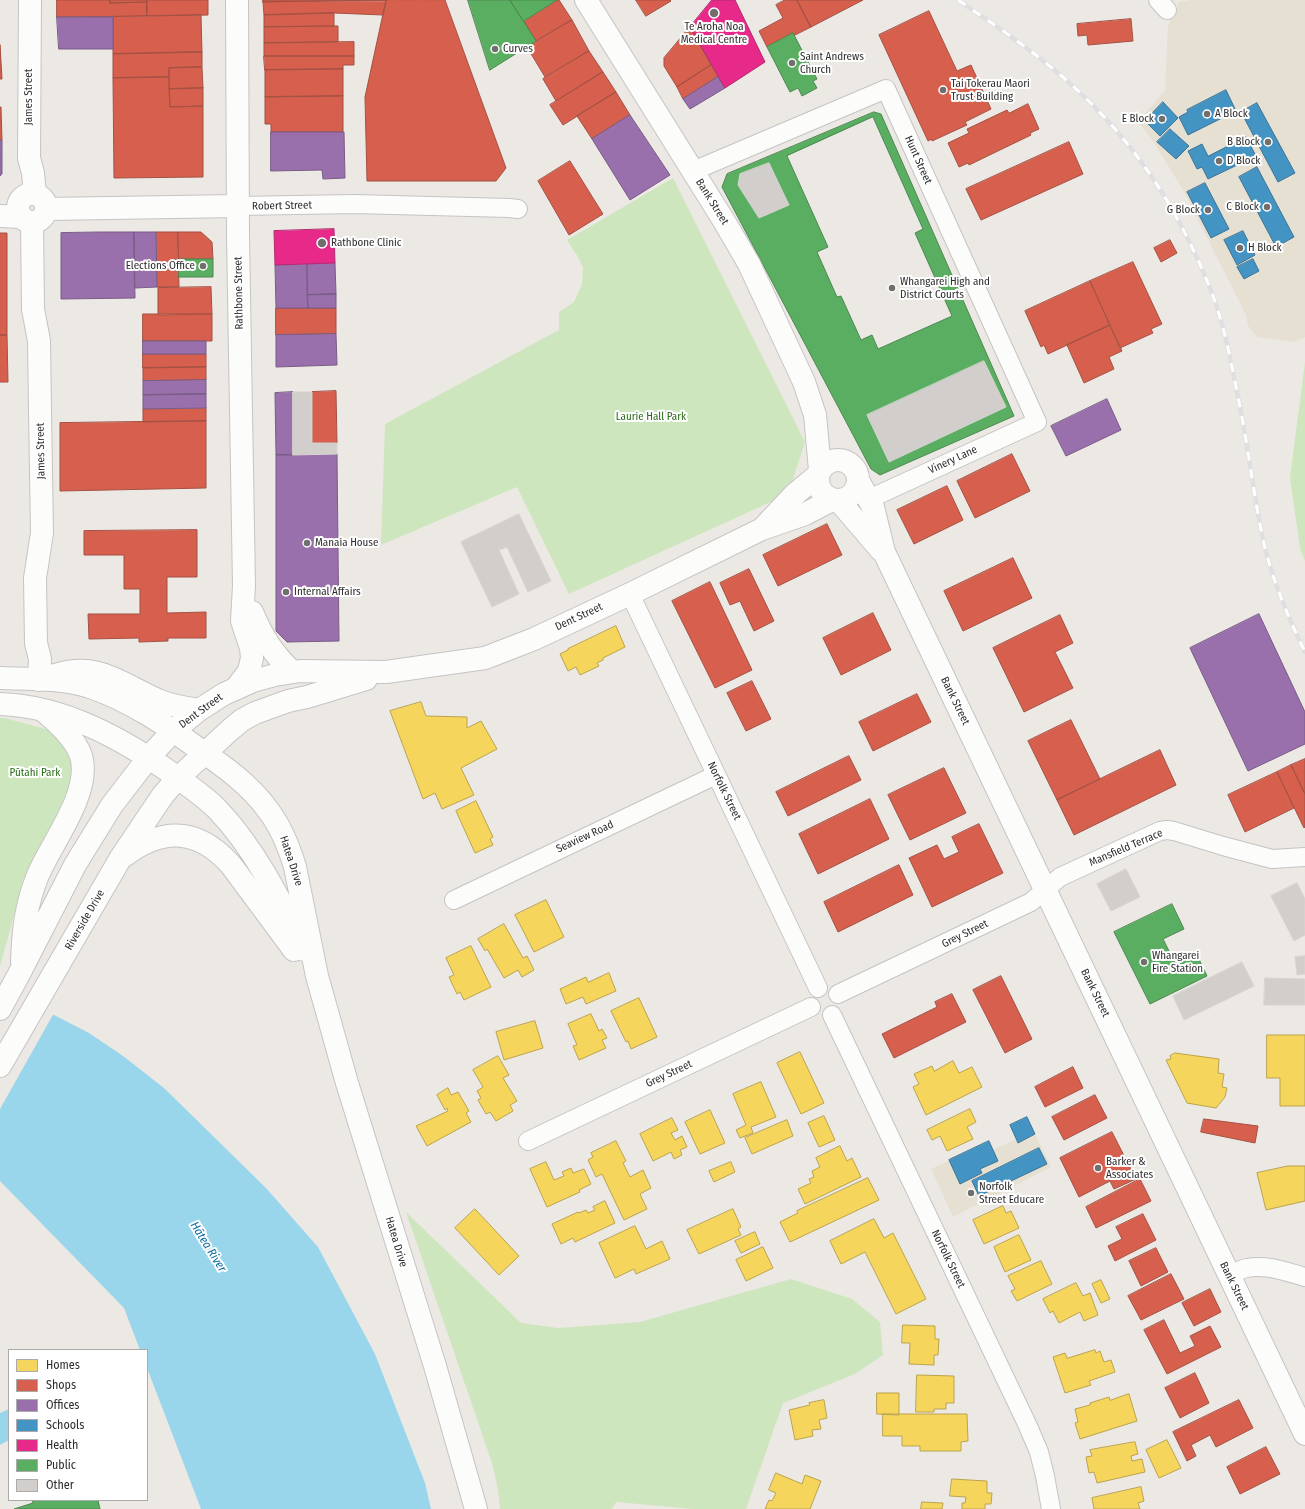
<!DOCTYPE html>
<meta charset="utf-8">
<style>
body{margin:0}
#map{position:relative;width:1305px;height:1509px;overflow:hidden;background:#ece8e4;font-family:"Fira Sans Condensed",sans-serif}
canvas{display:block}
.legend{position:absolute;left:8px;top:1349px;width:140px;height:152px;box-sizing:border-box;background:#fff;border:1px solid #ababab;margin:0;padding:5px 7px;list-style:none;font-size:12px;color:#2e2e2e}
.legend li{display:flex;align-items:center;gap:8px;height:20px}
.legend b{width:20px;border:1px solid #ababab}
</style>
<div id="map">
<canvas width="1305" height="1509"></canvas>
<ul class="legend">
<li><b style="height:11px;background:#f6d55c"></b>Homes</li>
<li><b style="height:11px;background:#d6604d"></b>Shops</li>
<li><b style="height:11px;background:#9970ab"></b>Offices</li>
<li><b style="height:11px;background:#4393c3"></b>Schools</li>
<li><b style="height:11px;background:#e7298a"></b>Health</li>
<li><b style="height:11px;background:#5aae61"></b>Public</li>
<li><b style="height:11px;background:#d1cecb"></b>Other</li>
</ul>
</div>
<script>
const g = document.querySelector('canvas').getContext('2d');
g.lineJoin = 'round';
function fillPath(path, color) { g.fillStyle = color; g.fill(path, 'evenodd'); }
function stroke(path, color, width, dash) { g.strokeStyle = color; g.lineWidth = width; g.lineCap = dash ? 'butt' : 'round'; g.setLineDash(dash || []); g.stroke(path); }
function drawText(font, color, halo, rows, align = 'center') {
  g.font = font + ' "Fira Sans Condensed",sans-serif'; g.lineWidth = 4; g.setLineDash([]); g.textBaseline = 'middle'; g.strokeStyle = halo; g.fillStyle = color; for (const [text, x, y, turn = 0] of rows) {
    g.save(); g.translate(x, y); g.rotate((+turn || 0) * Math.PI / 180); g.textAlign = isNaN(turn) ? turn : align; if (halo) g.strokeText(text, 0, 0); g.fillText(text, 0, 0); g.restore();
  }
}
fillPath(new Path2D(`
 M1191 0H1305V337L1295 342 1257 337 1248 326 1246 315 1183 190 1153 141 1138 122 1165 90 1168 26 1179 2Z
 M1035 1134 1051 1167 953 1217 931 1169 989 1141 993 1150 1016 1139 1018 1143Z`), '#e6e0d3');
fillPath(new Path2D(`
 M673 178 805 442 788 494 569 594 517 487 381 545 385 424 559 330V312L574 302 582 284 583 268 578 257 567 240Z
 M1305 362V561L1300 548 1290 478Z
 M0 718H5L49 730 65 747 72 766 71 783 16 908 0 966Z
 M406 1212 521 1323 558 1328 640 1322 791 1279 852 1299 880 1322 883 1355 855 1374 783 1403 746 1509H693L616 1502 612 1509H500L498 1489 492 1463Z`), '#cee6be');
fillPath(new Path2D(`
 M0 974 54 1015 89 1033 123 1056 164 1088 266 1188 318 1247 375 1354 425 1483 431 1509H201L147 1368V1350H140L124 1308 0 1181Z
 M9 1409V1440L0 1445V1413Z`), '#99d6ec');
fillPath(new Path2D(`
 M0 972 54 1013 0 1109Z`), '#ece8e4');
const homes = new Path2D(`
 M616 626 625 647 603 658V660L597 663 599 666 580 675 576 667 568 671 560 654 568 650V649Z
 M421 702 426 716 467 717V728L481 721 497 749 461 768 474 795 442 809 435 793 423 799 390 711Z
 M476 801 493 837 490 839 493 845 475 853 456 811Z
 M546 900 564 937 534 952 515 915Z
 M504 924 523 958 527 956 534 970 522 977 518 970 504 978 487 949 485 951 478 939Z
 M471 946 491 987 464 1000 460 992 457 994 449 977 454 975 446 958Z
 M609 973 616 991 586 1004 583 997 566 1004 560 989 586 977 588 982Z
 M639 998 657 1037 631 1049 628 1041 626 1042 611 1011Z
 M591 1014 599 1031 602 1029 607 1038 602 1040 606 1048 579 1060 573 1046 577 1045 568 1024Z
 M535 1021 543 1048 504 1060 496 1032Z
 M1267 1035H1305V1106H1280V1078H1267Z
 M800 1052 824 1103 801 1114 777 1063Z
 M1175 1053 1219 1059 1218 1073 1224 1074 1222 1087 1227 1088 1225 1097 1216 1108 1187 1103 1166 1060 1171 1059 1170 1056Z
 M498 1056 509 1075 503 1078 517 1101 510 1105 513 1111 496 1121 490 1112 486 1114 478 1100 481 1098 477 1091 483 1087 473 1070Z
 M953 1061 959 1073 972 1067 982 1087 926 1115 913 1087 919 1084 914 1074 932 1066 934 1071Z
 M761 1082 776 1117 751 1127 753 1133 740 1138 736 1130 746 1125 733 1094Z
 M448 1088 451 1095 458 1092 469 1111 466 1113 471 1122 427 1146 416 1126 448 1111 447 1108 445 1110 437 1095Z
 M970 1109 976 1122 967 1127 973 1139 947 1151 940 1136 932 1140 927 1130Z
 M710 1110 725 1143 700 1154 685 1122Z
 M824 1116 835 1140 819 1147 808 1123Z
 M672 1118 678 1130 671 1133 675 1140 682 1136 687 1147 680 1150 682 1155 674 1159 671 1152 653 1161 640 1134Z
 M787 1120 793 1136 752 1154 745 1138Z
 M616 1141 626 1161 623 1163 630 1177 643 1170 651 1188 640 1194 647 1209 624 1220 602 1174 596 1177 588 1160 593 1157 591 1153Z
 M840 1146 847 1161 852 1158 861 1177 805 1204 798 1189 811 1183 809 1179 814 1177 812 1171 820 1167 816 1158Z
 M546 1162 554 1180 564 1176 562 1172 571 1168 573 1173 584 1169 591 1184 579 1190 580 1192 547 1207 530 1169Z
 M731 1162 735 1172 714 1182 709 1171Z
 M1288 1166H1305V1201L1266 1210 1257 1173Z
 M868 1178 879 1200 790 1242 780 1222 798 1213 797 1211Z
 M605 1201 615 1223 575 1242 573 1238 561 1244 552 1224 578 1212 579 1213 586 1210 588 1213 595 1210 593 1207Z
 M1003 1206 1006 1213 1011 1211 1019 1228 984 1244 973 1220Z
 M475 1209 519 1256 499 1275 455 1228Z
 M733 1209 741 1227 738 1229 741 1235 699 1254 687 1230Z
 M874 1219 884 1238 893 1233 926 1299 896 1314 865 1252 841 1264 830 1241Z
 M635 1226 646 1249 662 1241 670 1259 636 1274 634 1269 615 1278 599 1243Z
 M755 1232 760 1244 741 1253 735 1241Z
 M1019 1235 1031 1260 1005 1272 994 1247Z
 M763 1247 773 1268 746 1281 736 1260Z
 M1041 1261 1052 1284 1017 1301 1011 1291 1015 1289 1008 1276Z
 M1101 1280 1110 1299 1101 1303 1092 1284Z
 M1076 1283 1083 1296 1090 1293 1098 1315 1084 1321 1080 1312 1059 1323 1053 1311 1050 1313 1043 1299Z
 M903 1325 935 1326V1339H939L938 1355H934V1365L909 1364 910 1343H902Z
 M1095 1350 1096 1353 1100 1351 1104 1362 1111 1360 1115 1372 1089 1381 1091 1385 1065 1393 1053 1357 1065 1353 1067 1358Z
 M917 1375 954 1376V1403H946V1409H934V1412H916Z
 M877 1393H899V1415L877 1414Z
 M1129 1394 1137 1421 1080 1439 1075 1423 1078 1422 1075 1409 1090 1405V1403L1109 1397 1110 1400Z
 M824 1400 827 1418 819 1420 821 1429 812 1430 813 1436 795 1440 789 1410 810 1405 809 1403Z
 M883 1414H967L968 1441 961 1442V1451H920V1446H902V1436H883Z
 M1167 1440 1181 1468 1159 1478 1146 1450Z
 M1135 1442 1138 1454 1131 1456 1132 1461 1142 1459 1145 1472 1097 1483 1094 1472 1089 1473 1086 1457 1092 1456 1090 1450Z
 M776 1473 802 1484 805 1475 821 1481 810 1509H765L769 1500 772 1501 776 1493 769 1490Z
 M952 1479 987 1481V1493H992L991 1504H985V1509H962V1503H965L966 1497 950 1496Z
 M1141 1487 1144 1501 1138 1503 1140 1509H1094L1092 1498Z
 M922 1502 943 1503 942 1509H921Z`);
fillPath(homes, '#f6d55c');
stroke(homes, '#baa34e', 1);
const shops = new Path2D(`
 M57 0H110V3L147 2V16L57 17Z
 M110 0H147V2L110 3Z
 M147 0H208V15L147 16Z
 M263 0H386L263 2Z
 M445 0 506 168 496 181H367L365 97 386 0Z
 M557 0H559L572 20 536 41 524 21Z
 M636 0H670L671 1 646 16Z
 M785 0H797L811 27 795 35 793 33 767 47 759 31 783 18 776 5Z
 M797 0H863L811 27Z
 M386 1 383 15 334 13 264 15 263 2Z
 M929 11 957 71 971 65 991 109 965 122 967 125 932 141V139L928 141 879 35Z
 M334 13V26L264 27V15Z
 M201 15 202 52 113 54V17Z
 M1131 19 1133 41 1088 45 1087 35 1078 36 1077 24Z
 M572 20 589 51 545 77 527 47Z
 M334 26H338V42L264 43V27Z
 M690 27 711 65 677 87 664 66V58Z
 M354 42V56H264V43Z
 M0 45 2 79H0Z
 M589 51 603 72 556 101 543 79Z
 M202 52V67L169 68V77L113 78V54Z
 M264 56H354V65H343V69L265 70Z
 M711 65 718 77 683 99 677 87Z
 M202 67 203 88 169 89V68Z
 M343 69V96L265 97V70Z
 M603 72 616 92 563 125 550 105Z
 M169 77 170 107 203 106V177L114 178 113 78Z
 M203 88V106L170 107 169 89Z
 M616 92 630 115 592 139 577 116Z
 M343 96V132H271V124H265V97Z
 M1028 104 1039 129 1030 133 1031 135 969 165 968 163 959 167 948 143 969 133 967 129 1007 110 1009 113Z
 M0 107H1L2 140H0Z
 M1069 142 1083 174 981 220 966 189Z
 M570 161 603 214 569 235 538 181Z
 M156 232H178L179 287H157Z
 M178 232H201L212 242 213 259H179Z
 M0 233H7V335H0Z
 M1170 240 1177 253 1161 262 1154 248Z
 M1133 262 1162 324 1151 329 1153 333 1120 348 1090 281Z
 M1090 281 1110 325 1048 354 1044 345 1041 347 1025 311Z
 M211 287 212 314 158 315V288Z
 M276 308H336V334L276 335Z
 M143 314H212V341H143Z
 M1110 325 1122 351 1109 357 1114 369 1084 383 1067 345Z
 M0 335H7L8 382H0Z
 M143 354H206V367L143 368Z
 M206 367V380L143 381V368Z
 M336 391 337 443H312V392Z
 M206 408V421L143 422V409Z
 M206 421V488L60 491V423Z
 M1012 454 1030 491 975 518 957 481Z
 M947 486 963 520 914 544 897 510Z
 M827 524 842 555 778 586 763 555Z
 M197 530V577H167V613L206 612V638H168V641L139 642V638L89 639 88 614H140V589H124V555H84V531Z
 M1013 558 1032 598 963 631 944 591Z
 M749 569 774 621 754 631 740 601 730 605 720 583Z
 M710 582 752 670 715 688 672 601Z
 M873 613 891 650 841 675 823 638Z
 M1060 615 1073 643 1055 652 1073 688 1024 712 993 648Z
 M752 681 771 719 746 731 727 693Z
 M917 694 931 722 873 751 859 722Z
 M1071 720 1100 779 1057 800 1028 741Z
 M1160 750 1176 785 1074 835 1057 800Z
 M849 756 861 780 788 816 776 792Z
 M1305 759V794L1291 765Z
 M1291 765 1305 794V827L1304 828 1277 772Z
 M944 768 966 813 910 840 888 795Z
 M1277 772 1294 808 1245 832 1228 795Z
 M870 799 889 839 818 874 799 834Z
 M979 824 1003 873 932 907 909 858 937 845 944 859 959 852 952 837Z
 M899 865 913 895 838 932 824 902Z
 M1001 976 1032 1039 1005 1053 973 990Z
 M952 994 966 1022 894 1058 882 1034 937 1007 935 1002Z
 M1073 1067 1083 1088 1045 1107 1035 1087Z
 M1095 1095 1107 1118 1064 1140 1052 1117Z
 M1204 1119 1258 1126 1255 1143 1201 1132Z
 M1112 1132 1136 1179 1114 1189 1110 1181 1079 1197 1060 1158Z
 M1140 1179 1151 1201 1096 1228 1086 1207Z
 M1143 1214 1156 1240 1115 1261 1108 1246 1122 1239 1116 1227Z
 M1156 1248 1168 1272 1141 1286 1129 1261Z
 M1171 1274 1184 1299 1141 1320 1128 1296Z
 M1210 1289 1221 1312 1194 1326 1182 1303Z
 M1164 1320 1180 1353 1195 1346 1190 1336 1210 1326 1221 1347 1167 1374 1144 1330Z
 M1195 1373 1209 1403 1180 1418 1165 1388Z
 M1239 1400 1253 1428 1216 1447 1210 1435 1191 1445 1196 1456 1187 1461 1173 1432Z
 M1266 1447 1280 1474 1240 1494 1227 1467Z`);
fillPath(shops, '#d6604d');
stroke(shops, '#a45144', 1);
const offices = new Path2D(`
 M57 17H113V49H59Z
 M718 77 725 88 690 109 683 99Z
 M630 115 670 175 630 200 592 139Z
 M271 132H344L345 178 323 179 322 170 271 171Z
 M0 140H2V174L0 176Z
 M99 232H134L135 298 61 299V233Z
 M134 232H156L157 287 135 288Z
 M335 263 336 294 307 295V264Z
 M307 264 308 308H276L275 265Z
 M336 294V308H308L307 295Z
 M336 334 337 365 276 367V335Z
 M143 341H206V354H143Z
 M206 380V394L143 395V381Z
 M293 392V455H276L275 393Z
 M206 394V408L143 409V395Z
 M1107 399 1121 430 1066 456 1051 426Z
 M337 454 339 641 287 642 276 631V455Z
 M1259 614 1305 712V744L1248 771 1190 648Z`);
fillPath(offices, '#9970ab');
stroke(offices, '#795c86', 1);
const schools = new Path2D(`
 M1226 90 1236 111 1188 135 1179 117 1188 112 1187 110Z
 M1163 102 1178 118 1160 136 1145 121Z
 M1257 103 1295 173 1278 182 1241 112Z
 M1170 129 1189 146 1176 159 1157 142Z
 M1246 137 1256 156 1208 179 1202 167 1197 169 1188 151 1202 144 1208 156Z
 M1257 167 1294 237 1276 247 1239 177Z
 M1205 183 1229 229 1211 238 1187 192Z
 M1243 231 1255 255 1237 265 1224 240Z
 M1253 259 1259 271 1244 279 1237 267Z
 M1027 1117 1035 1134 1018 1143 1010 1125Z
 M989 1141 998 1161 980 1169 982 1173 960 1184 949 1160Z
 M1039 1148 1047 1164 979 1196 972 1181Z`);
fillPath(schools, '#4393c3');
stroke(schools, '#3d7596', 1);
const health = new Path2D(`
 M712 0H735L765 62 725 88 690 27Z
 M334 229 335 263 275 265 274 231Z`);
fillPath(health, '#e7298a');
stroke(health, '#b02a6e', 1);
const public = new Path2D(`
 M468 0H510L536 41 490 70Z
 M510 0H557L524 21Z
 M793 33 817 79 813 81 817 88 802 96 798 88 790 92 767 47Z
 M874 112 881 114 1014 416 880 475 871 469 722 187 727 174Z
 M873 117 923 229 915 233 952 316 878 349 872 335 861 340 841 296 837 297 817 252 828 247 787 156Z
 M179 259H213V277H179Z
 M1172 904 1184 929 1163 939 1176 965 1197 955 1207 976 1150 1004 1114 932Z
 M32 1500H98L100 1509H14L33 1503Z`);
fillPath(public, '#5aae61');
stroke(public, '#4d8852', 1);
const building = new Path2D(`
 M769 163 789 205 759 218 738 185 740 174Z
 M984 361 1006 407 889 462 867 415Z
 M293 392H312V443H337V454L293 455Z
 M519 514 551 581 528 592 507 547 499 550 519 594 492 607 461 542Z
 M1126 869 1140 897 1111 911 1097 884Z
 M1297 883 1305 899V935L1294 941 1271 896Z
 M1305 956V974L1297 975 1295 957Z
 M1242 962 1254 986 1184 1020 1173 996Z
 M1265 978 1305 979V1005H1264Z`);
fillPath(building, '#d1cecb');
stroke(building, '#d7d4d0', 1);
const minor = new Path2D(`
 M1158 0 1167 10
 M693 171 886 89 1037 422 869 499
 M238 206 354 204 509 208 518 209
 M630 594 818 988
 M454 900 716 775
 M838 994 1031 902 1060 877 1160 831 1167 830 1174 831 1223 846 1272 859 1305 857
 M832 1015 1027 1424 1039 1452 1045 1476 1051 1509
 M528 1141 811 1007
 M1229 1275C1235 1273 1241 1269 1247 1268 1266 1264 1287 1272 1305 1277`);
const tertiary = new Path2D(`
 M30 0 29 158 33 173 35 194
 M18 208a14 14 0 1 1 28 0a14 14 0 1 1-28 0Z
 M46 209 238 206
 M0 216 22 217
 M32 222 33 309 39 341 40 411 42 533 35 578 36 643 40 659 39 680
 M252 612C263 638 272 652 292 672
 M237 687 249 671 252 658 251 648 242 621 244 586 238 236 237 0`);
const secondary = new Path2D(`
 M586 0 724 221 749 264 804 382 815 415 820 470
 M818 480a20 20 0 1 1 40 0a20 20 0 1 1-40 0Z
 M859 482 873 507 884 552 1305 1434
 M839 501 881 550
 M764 527 794 495 818 475
 M55 675C99 661 122 685 160 701 172 706 186 708 199 710
 M0 678C30 679 61 678 90 687 131 701 166 725 200 750 225 767 250 785 268 810 281 827 289 847 295 867L317 976 347 1083 435 1366 476 1509
 M0 704C64 706 123 739 174 775 189 786 204 796 217 809 256 850 280 900 305 950
 M124 856C163 827 198 828 231 865L294 950
 M22 962C23 930 26 904 38 875 52 842 89 796 82 760 79 743 58 723 45 712
 M0 1009 18 976 75 865 112 805 149 757 173 731 199 710 224 694 253 681 275 675 300 671 386 672 485 658 534 639 630 594 762 529 805 514 832 500
 M0 1066 120 859 163 795 178 778 230 730 242 720 255 713 288 701 307 697 366 679`);
stroke(minor, '#c5c4c5', 20);
stroke(tertiary, '#c5c4c5', 24);
stroke(secondary, '#c5c4c5', 24);
stroke(minor, '#fcfcfb', 18);
stroke(tertiary, '#fcfcfb', 22);
stroke(secondary, '#fcfcfb', 22);
const rail = new Path2D(`
 M958 0C990 22 1022 43 1052 68 1126 129 1174 199 1210 288 1225 326 1232 367 1240 407 1249 452 1254 499 1264 544 1273 581 1288 617 1305 652`);
stroke(rail, '#dfdfe1', 4.5);
stroke(rail, '#fff', 3, [9]);
for (const [x, y, r, color] of [
 [714,13,5,"#706f6e"],
 [495,49,4,"#706f6e"],
 [792,63,4,"#706f6e"],
 [943,90,4,"#706f6e"],
 [1207,114,4,"#706f6e"],
 [1162,119,4,"#706f6e"],
 [1268,142,4,"#706f6e"],
 [1219,161,4,"#706f6e"],
 [1267,207,4,"#706f6e"],
 [1208,210,4,"#706f6e"],
 [322,243,5,"#706f6e"],
 [1240,248,4,"#706f6e"],
 [203,266,4,"#706f6e"],
 [892,288,4,"#706f6e"],
 [307,543,4,"#706f6e"],
 [286,592,4,"#706f6e"],
 [1144,962,4,"#706f6e"],
 [1098,1168,4,"#706f6e"],
 [971,1193,4,"#706f6e"]
]) { const dot = new Path2D(); dot.arc(x, y, r, 0, 2 * Math.PI); g.fillStyle = color; g.fill(dot); stroke(dot, '#fff', 1.5); }
drawText('11px', '#2e2e2e', '#fff', [
 ["Te Aroha Noa",714,27,"center"],
 ["Medical Centre",714,40,"center"],
 ["Curves",503,49],
 ["Saint Andrews",800,57],
 ["Church",800,70],
 ["Tai Tokerau Maori",951,84],
 ["Trust Building",951,97],
 ["A Block",1215,114],
 ["E Block",1154,119,"right"],
 ["B Block",1260,142,"right"],
 ["D Block",1227,161],
 ["C Block",1259,207,"right"],
 ["G Block",1200,210,"right"],
 ["Rathbone Clinic",331,243],
 ["H Block",1248,248],
 ["Elections Office",195,266,"right"],
 ["Whangarei High and",900,282],
 ["District Courts",900,295],
 ["Manaia House",315,543],
 ["Internal Affairs",294,592],
 ["Whangarei",1152,956],
 ["Fire Station",1152,969],
 ["Barker &",1106,1162],
 ["Associates",1106,1175],
 ["Norfolk",979,1187],
 ["Street Educare",979,1200]
], 'left');
drawText('11px', '#2e2e2e', '#fff', [
 ["James Street",29,97,-90],
 ["Hunt Street",918,160,66],
 ["Bank Street",712,202,58],
 ["Robert Street",282,206,-1],
 ["Rathbone Street",239,293,-91],
 ["James Street",41,451,-91],
 ["Vinery Lane",953,460,-25],
 ["Dent Street",579,617,-25],
 ["Bank Street",955,701,64],
 ["Dent Street",201,711,-36],
 ["Norfolk Street",724,791,64],
 ["Seaview Road",585,837,-25],
 ["Mansfield Terrace",1126,848,-23],
 ["Hatea Drive",291,861,72],
 ["Riverside Drive",85,920,-60],
 ["Grey Street",965,934,-26],
 ["Bank Street",1095,993,64],
 ["Grey Street",669,1074,-25],
 ["Hatea Drive",396,1242,73],
 ["Norfolk Street",948,1259,64],
 ["Bank Street",1234,1286,64]
]);
drawText('11px', '#2c6e1b', '#fff', [
 ["Laurie Hall Park",651,417],
 ["Pūtahi Park",35,773]
]);
drawText('italic 12px', '#0d6fa3', '#fff', [
 ["Hātea River",208,1247,58]
]);
</script>
